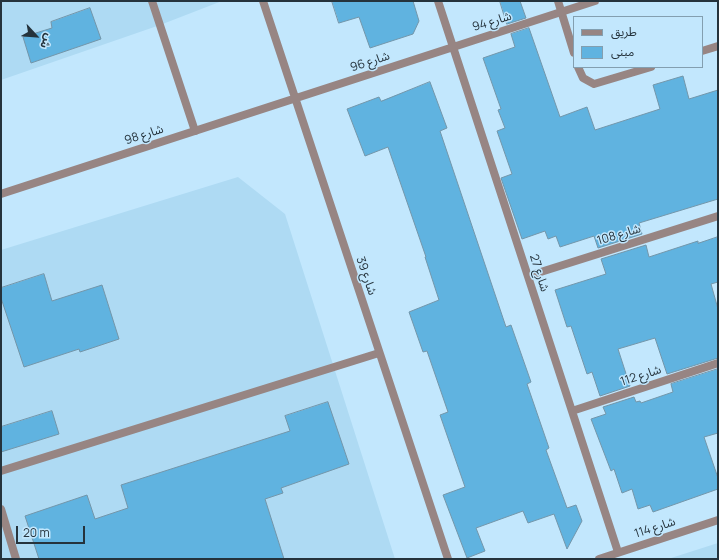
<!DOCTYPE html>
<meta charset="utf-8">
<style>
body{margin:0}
#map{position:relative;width:719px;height:560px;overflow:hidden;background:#c2e7fd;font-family:Manrope,"Noto Sans Arabic",sans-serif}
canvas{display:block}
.frame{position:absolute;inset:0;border:2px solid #25333c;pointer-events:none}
.legend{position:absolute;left:573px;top:16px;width:130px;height:52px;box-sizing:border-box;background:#c2e7fd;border:1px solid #839fb0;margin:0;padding:5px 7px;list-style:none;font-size:12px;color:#25333c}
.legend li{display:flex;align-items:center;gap:8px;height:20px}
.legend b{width:20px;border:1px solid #839fb0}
.north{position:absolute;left:16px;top:16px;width:40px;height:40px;-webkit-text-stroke:3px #c2e7fd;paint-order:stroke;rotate:116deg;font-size:11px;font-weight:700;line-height:16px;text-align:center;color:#25333c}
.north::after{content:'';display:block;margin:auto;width:14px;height:18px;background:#25333c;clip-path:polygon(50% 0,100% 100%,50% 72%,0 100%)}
.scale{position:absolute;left:16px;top:526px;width:69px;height:18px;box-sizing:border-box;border:2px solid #25333c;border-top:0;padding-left:5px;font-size:12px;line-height:14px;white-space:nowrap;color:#25333c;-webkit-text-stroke:3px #c2e7fd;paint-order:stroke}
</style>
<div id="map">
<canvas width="719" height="560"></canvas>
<div class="frame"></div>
<ul class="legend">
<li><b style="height:5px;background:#978583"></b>طريق</li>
<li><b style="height:11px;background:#60b3e0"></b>مبنى</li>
</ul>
<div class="north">ش</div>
<div class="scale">20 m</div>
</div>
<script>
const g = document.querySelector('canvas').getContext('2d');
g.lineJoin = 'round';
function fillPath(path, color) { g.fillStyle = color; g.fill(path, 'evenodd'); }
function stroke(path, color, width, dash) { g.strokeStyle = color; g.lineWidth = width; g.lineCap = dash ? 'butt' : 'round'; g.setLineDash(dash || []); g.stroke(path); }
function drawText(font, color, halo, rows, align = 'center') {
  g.font = font + ' Manrope,"Noto Sans Arabic",sans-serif'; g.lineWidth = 3; g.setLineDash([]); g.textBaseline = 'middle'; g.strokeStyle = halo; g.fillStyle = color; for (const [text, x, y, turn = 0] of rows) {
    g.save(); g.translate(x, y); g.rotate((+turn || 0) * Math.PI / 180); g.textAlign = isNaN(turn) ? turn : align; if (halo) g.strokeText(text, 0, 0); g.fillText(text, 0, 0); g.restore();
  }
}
fillPath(new Path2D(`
 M1 1H222L160 25 1 80Z
 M238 177 285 214 395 559H1V250Z
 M718 543V559H668Z`), '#aedaf3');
const building = new Path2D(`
 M332 1H413L419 21 413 34 370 48 359 17 339 23Z
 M500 1H520L526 18 507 24Z
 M90 8 101 39 31 63 23 37 52 28 51 22Z
 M529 28 560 117 587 107 595 130 660 109 653 85 683 76 689 99 718 90V199L639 223 642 234 598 248 594 236 560 247 556 236 548 239 545 231 522 239 501 178 512 174 497 131 505 128 498 110 501 109 483 58 515 47 511 34Z
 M430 82 447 128 440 131 506 327 511 325 531 382 527 384 549 448 546 450 567 508 576 505 582 521 567 549 554 514 528 523 523 511 476 528 485 551 467 558 443 495 465 487 440 415 448 412 427 351 423 352 409 312 439 300 425 257H426L388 147 365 156 347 109 379 97 381 101Z
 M718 237V282L711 284 718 309V358L667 374 655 338 618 349 630 386 600 396 592 372 587 374 571 326 567 327 555 290 606 274 601 259 646 245 649 257 698 241V243Z
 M44 274 52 301 102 285 119 339 80 352 79 349 24 367 1 298V288Z
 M718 369V433L704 437 718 478V489L653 512 650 505 638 509 632 489 622 493 614 469 611 471 591 419 606 414 603 407 634 397 636 402 640 401 641 403 673 392 671 384Z
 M328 402 349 464 281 488 283 493 265 499 284 559H39L25 516 87 495 95 519 128 508 121 485 290 431 285 416Z
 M52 411 59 434 1 452V427Z`);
fillPath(building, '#60b3e0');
stroke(building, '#7396aa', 1);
stroke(new Path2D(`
 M152 1 195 131
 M558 1 574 53
 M702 51 718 46
 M578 67 583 78 594 84 651 67
 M1 471 379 353
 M1 509 16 559`), '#978583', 8);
stroke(new Path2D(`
 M263 1 448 559
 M438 1 618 552
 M1 194 595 1
 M528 276 718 216
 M572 411 718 363
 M599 559 718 520`), '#978583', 8);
drawText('12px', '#25333c', '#c2e7fd', [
 ["شارع 94",492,22,-17],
 ["شارع 96",370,62,-18],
 ["شارع 98",144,135,-18],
 ["شارع 108",619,235,-17],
 ["شارع 27",539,273,72],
 ["شارع 39",366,276,71],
 ["شارع 112",641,376,-18],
 ["شارع 114",655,528,-18]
]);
</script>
